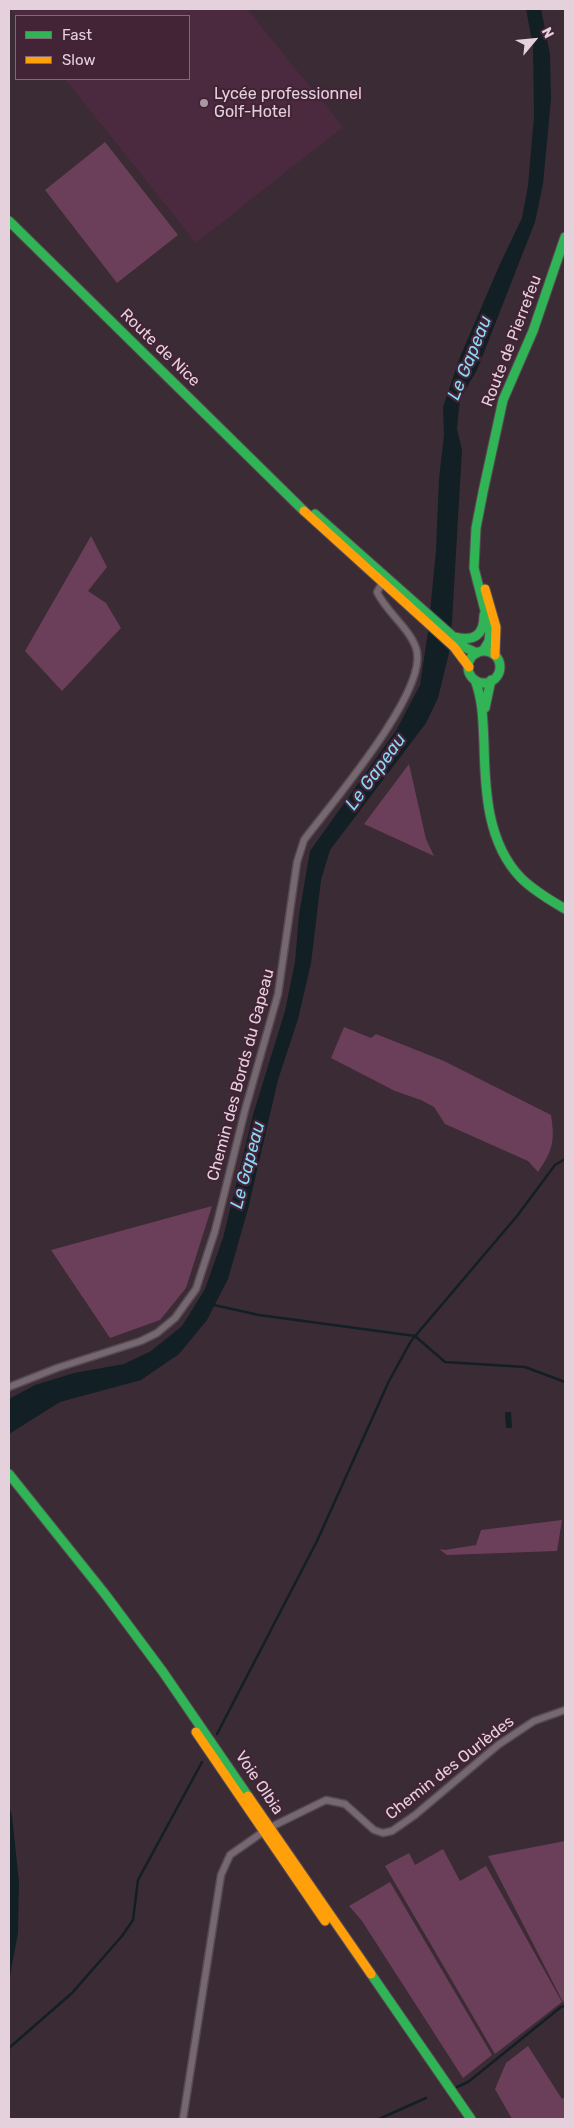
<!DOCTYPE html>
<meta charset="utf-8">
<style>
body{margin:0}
#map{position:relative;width:574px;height:2128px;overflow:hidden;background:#3b2b35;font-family:Rubik,sans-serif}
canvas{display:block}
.frame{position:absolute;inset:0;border:10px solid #e4d1db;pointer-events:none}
.legend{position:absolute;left:15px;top:15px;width:175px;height:65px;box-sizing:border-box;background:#422436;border:1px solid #836978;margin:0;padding:6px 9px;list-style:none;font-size:15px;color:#e4d1db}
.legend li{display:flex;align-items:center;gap:10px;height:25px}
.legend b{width:25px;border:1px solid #836978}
.north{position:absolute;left:509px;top:15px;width:50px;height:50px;-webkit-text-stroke:4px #422436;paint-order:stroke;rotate:62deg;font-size:14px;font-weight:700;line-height:20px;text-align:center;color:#e4d1db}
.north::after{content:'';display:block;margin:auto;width:18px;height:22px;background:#e4d1db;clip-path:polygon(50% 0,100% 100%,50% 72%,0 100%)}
</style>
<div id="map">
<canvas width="574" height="2128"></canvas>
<div class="frame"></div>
<ul class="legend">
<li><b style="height:6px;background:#30b455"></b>Fast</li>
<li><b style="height:6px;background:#ff9f0a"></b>Slow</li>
</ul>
<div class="north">N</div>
</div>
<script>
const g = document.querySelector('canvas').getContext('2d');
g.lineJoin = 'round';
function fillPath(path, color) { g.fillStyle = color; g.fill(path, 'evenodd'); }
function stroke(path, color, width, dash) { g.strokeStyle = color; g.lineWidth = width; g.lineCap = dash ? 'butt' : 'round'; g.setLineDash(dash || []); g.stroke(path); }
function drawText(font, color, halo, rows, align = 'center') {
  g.font = font + ' Rubik,sans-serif'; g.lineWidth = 4.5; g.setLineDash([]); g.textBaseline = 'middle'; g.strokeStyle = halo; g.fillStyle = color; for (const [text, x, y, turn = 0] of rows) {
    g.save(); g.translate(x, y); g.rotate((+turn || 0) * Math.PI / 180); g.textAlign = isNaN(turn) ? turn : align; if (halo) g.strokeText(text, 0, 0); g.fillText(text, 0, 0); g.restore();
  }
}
fillPath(new Path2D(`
 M10 9H247L343 127 196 243 65 79H189V16L16 17Z`), '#4b293e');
fillPath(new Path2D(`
 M105 142 178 235 117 283 45 190Z
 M91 536 107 567 88 591 106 603 121 628 62 691 25 651Z
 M409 764 426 839 434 856 364 824Z
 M344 1027 371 1038 376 1034 444 1061 551 1115C555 1141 553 1150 538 1172L528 1161 445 1124 434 1107 421 1100 395 1091 331 1058Z
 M212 1206 186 1288 160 1320 110 1338 51 1250Z
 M562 1520 557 1551 447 1555 439 1549 445 1550 476 1545 481 1530Z
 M565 1841V2001L563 2002 488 1856Z
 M443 1849 460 1881 486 1866 562 2002 495 2054 385 1866 409 1853 415 1865Z
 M390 1882 492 2055 463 2078 362 1921 349 1906Z
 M528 2046 562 2099 565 2097V2119H512L495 2089 506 2063Z`), '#6b3f59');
fillPath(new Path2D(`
 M526 9H541L550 54 551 99 543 184 535 222 477 370 460 399 457 429 462 450 452 621 449 653 438 698 426 723 330 850 321 880 311 963 298 1019 278 1080 248 1209 228 1279 207 1320 179 1354 141 1380 60 1402 9 1434V1399L35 1385 74 1373 124 1364 151 1351 182 1326 205 1289 223 1238 253 1115 285 1011 295 962 299 915 310 851 397 729 420 685 428 632 436 551 439 479 444 435 443 407 460 357 500 264 522 218 528 186 534 116 533 46Z
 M505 1412H511L512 1428H506Z
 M9 1806 12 1816 19 1882 18 1933 9 1981Z`), '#121f25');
stroke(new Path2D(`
 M214 1305 259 1315 415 1336 445 1362 525 1367 565 1382
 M217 1734 317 1541 389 1381 411 1341 517 1216 555 1165 565 1159
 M9 2048 72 1993 122 1936 133 1920 138 1880 202 1762
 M457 2087 468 2082 561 2007 565 2006
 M379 2119 426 2098`), '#121f25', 2.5);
const street = new Path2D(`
 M9 1387 57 1368 141 1341 157 1333 175 1318 196 1289 215 1231 245 1110 278 994 297 862 304 840C331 804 425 695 417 652 413 631 386 612 377 592L384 580
 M275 1825 326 1800 345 1804 374 1830 383 1833 392 1831 415 1815 498 1745 534 1721 565 1710
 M183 2119 221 1875 230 1855 260 1834`);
const fast = new Path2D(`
 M9 221 304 511
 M315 514 466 648 477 653
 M455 637C474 642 484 635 484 615
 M483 651 489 641 490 630 474 568 476 528 483 492 503 400 533 331 565 237
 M468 667a16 16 0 1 1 32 0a16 16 0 1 1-32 0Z
 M475 680C483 701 483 722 484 744 485 790 487 843 521 878 534 891 550 900 565 909
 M485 708 491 680
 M9 1474 105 1594 163 1672 248 1796
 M371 1974 471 2119`);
const slow = new Path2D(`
 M304 511 454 647 469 667
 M485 589 496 627 495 655
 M196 1732 325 1921
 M248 1796 371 1974`);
stroke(street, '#574a52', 9);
stroke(fast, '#574a52', 11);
stroke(slow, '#574a52', 11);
stroke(street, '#766870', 6);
stroke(fast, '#30b455', 9);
stroke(slow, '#ff9f0a', 9);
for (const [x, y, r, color] of [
 [204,103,5,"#a997a1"]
]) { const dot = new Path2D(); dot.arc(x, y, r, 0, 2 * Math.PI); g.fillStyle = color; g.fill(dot); stroke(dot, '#422436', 2); }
drawText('16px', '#e4d1db', '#422436', [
 ["Lycée professionnel",214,94],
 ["Golf-Hotel",214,112]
], 'left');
drawText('16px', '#e4d1db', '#422436', [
 ["Route de Pierrefeu",512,341,-69],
 ["Route de Nice",160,348,44],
 ["Chemin des Bords du Gapeau",241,1075,-75],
 ["Chemin des Ourlèdes",450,1768,-38],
 ["Voie Olbia",259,1783,56]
]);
drawText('italic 18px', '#87d9f7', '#422436', [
 ["Le Gapeau",470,358,-68],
 ["Le Gapeau",376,772,-54],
 ["Le Gapeau",248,1165,-75]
]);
</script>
